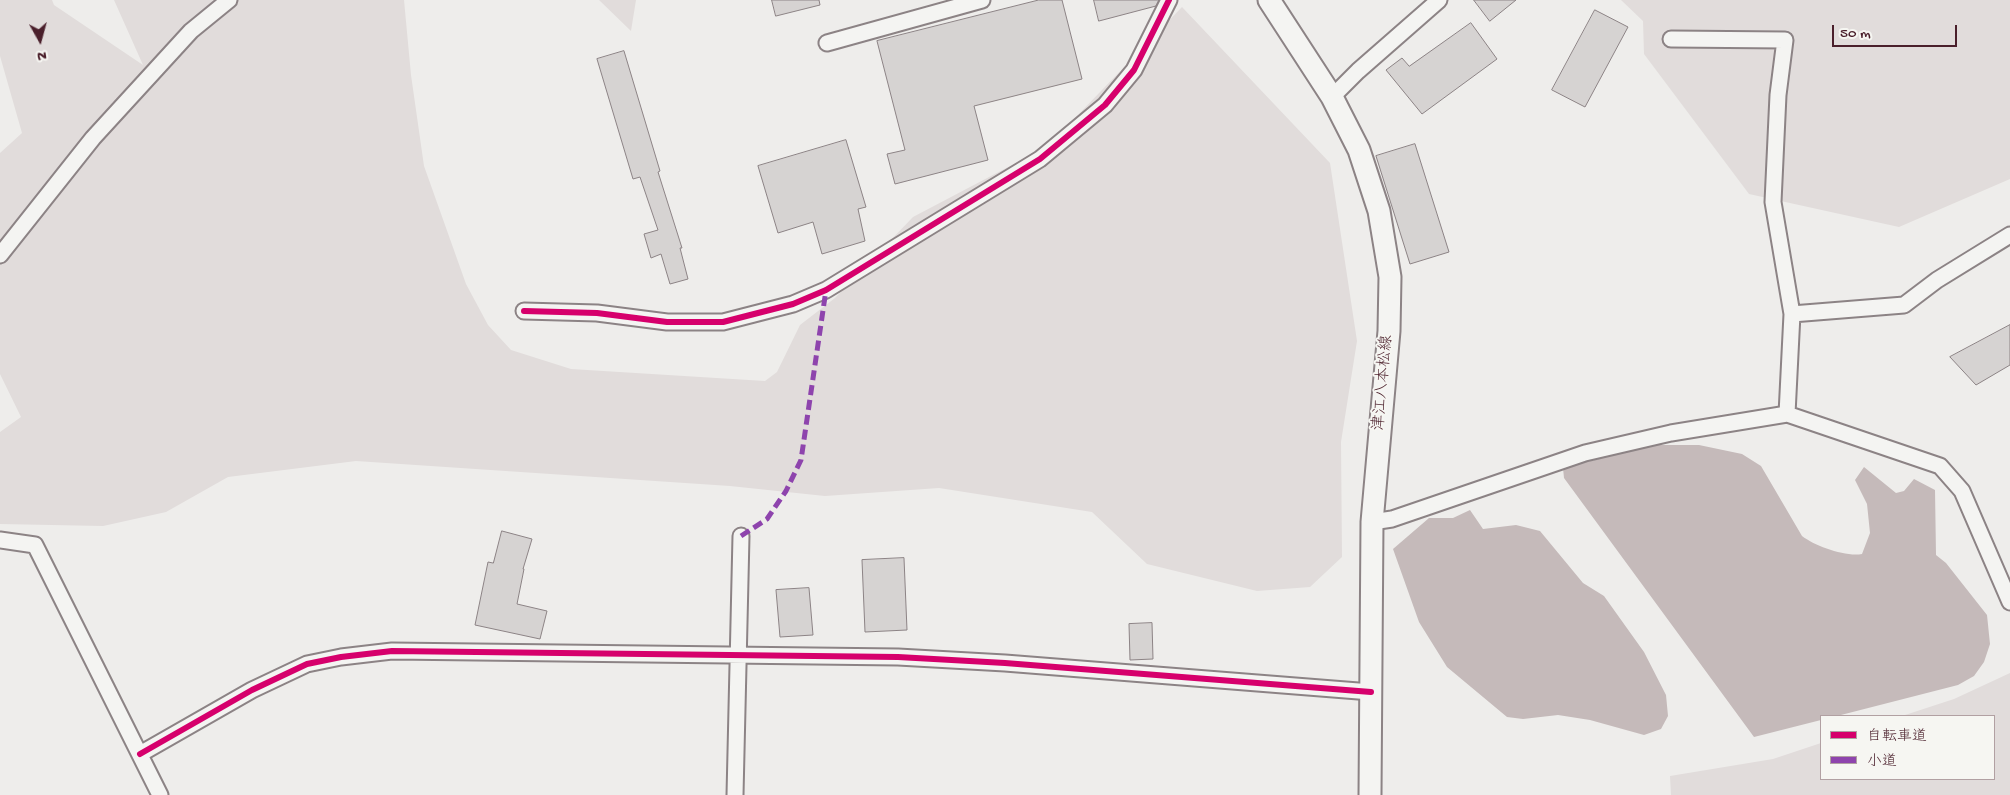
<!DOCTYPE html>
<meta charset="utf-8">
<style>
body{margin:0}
#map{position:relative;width:2010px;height:795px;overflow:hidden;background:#eeedeb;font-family:"Gochi Hand","Klee One",sans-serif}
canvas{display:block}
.legend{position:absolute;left:1820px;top:715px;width:175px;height:65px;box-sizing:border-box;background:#f6f6f2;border:1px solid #b1a0a2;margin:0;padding:6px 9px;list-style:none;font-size:15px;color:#4a1f2b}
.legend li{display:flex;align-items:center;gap:10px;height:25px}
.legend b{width:25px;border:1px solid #b1a0a2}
.north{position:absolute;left:15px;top:15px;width:50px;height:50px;-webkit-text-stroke:4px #f6f6f2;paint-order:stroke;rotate:173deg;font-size:14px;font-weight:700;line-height:20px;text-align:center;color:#4a1f2b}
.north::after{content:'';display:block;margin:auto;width:18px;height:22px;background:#4a1f2b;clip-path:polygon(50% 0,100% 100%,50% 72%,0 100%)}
.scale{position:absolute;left:1832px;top:25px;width:125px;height:22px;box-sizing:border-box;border:2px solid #4a1f2b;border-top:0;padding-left:6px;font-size:15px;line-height:18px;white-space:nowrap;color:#4a1f2b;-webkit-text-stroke:4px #f6f6f2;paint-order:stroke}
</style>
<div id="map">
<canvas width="2010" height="795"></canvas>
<ul class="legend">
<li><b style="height:6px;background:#d6006c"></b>自転車道</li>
<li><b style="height:6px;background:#8e44ad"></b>小道</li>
</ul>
<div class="north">N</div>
<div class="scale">50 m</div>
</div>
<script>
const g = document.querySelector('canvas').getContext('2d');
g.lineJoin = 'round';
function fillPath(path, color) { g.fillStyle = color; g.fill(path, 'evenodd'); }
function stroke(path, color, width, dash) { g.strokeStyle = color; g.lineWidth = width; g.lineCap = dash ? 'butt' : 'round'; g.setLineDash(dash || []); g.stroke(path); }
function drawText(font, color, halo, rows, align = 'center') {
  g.font = font + ' "Gochi Hand","Klee One",sans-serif'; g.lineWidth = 4; g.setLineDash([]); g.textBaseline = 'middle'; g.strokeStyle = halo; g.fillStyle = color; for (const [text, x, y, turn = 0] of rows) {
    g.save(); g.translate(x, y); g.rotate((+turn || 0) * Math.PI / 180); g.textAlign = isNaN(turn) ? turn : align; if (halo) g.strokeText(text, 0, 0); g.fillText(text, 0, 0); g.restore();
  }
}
fillPath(new Path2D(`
 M0 0H52L54 5 143 65 114 0H404L411 75 424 166 466 284 488 325 511 350 571 369 765 381 777 372 800 325 835 298 913 217 1048 146 1182 7 1330 163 1357 341 1341 442 1342 557 1310 587 1257 591 1147 564 1092 512 939 488 825 496 730 486 356 461 228 477 166 512 103 526 0 524V432L21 417 0 374V153L22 133 0 56Z
 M599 0H636L631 31Z
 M1621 0H2010V179L1899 227 1749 194 1644 54 1643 21Z
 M2010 673V795H1671L1670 776 1773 759 1821 743V779H1994V716H1902L1954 699Z`), '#e1dcdb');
fillPath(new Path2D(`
 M1653 445H1699L1742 454 1761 466 1802 536C1815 546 1845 557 1862 554L1870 533 1867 504 1855 480 1864 467 1896 493 1904 491 1914 479 1935 490 1936 555 1946 563 1987 615 1990 644 1984 662 1974 676 1958 685 1837 716H1821V720L1754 737 1564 478 1563 468Z
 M1470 510 1483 529 1516 525 1540 531 1583 583 1604 596 1644 652 1666 695 1668 716 1661 729 1644 735 1590 720 1558 715 1523 719 1507 717 1447 667 1419 622 1393 549 1429 518H1453Z`), '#c5baba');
const building = new Path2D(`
 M772 0H819L820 5 776 16Z
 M1039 0H1062L1082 79 974 106 988 160 895 184 887 154 905 150 877 41Z
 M1094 0H1159L1156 6 1099 21Z
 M1474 0H1516L1490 21Z
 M1595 10 1628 27 1585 107 1552 90Z
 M1471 23 1497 59 1422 114 1386 70 1402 58 1409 66Z
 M624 51 660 171 658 172 682 248H680L688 279 670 284 661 254 651 258 644 234 658 230 640 177 633 179 597 59Z
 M846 140 866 207 858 209 865 241 822 254 813 222 778 233 758 166Z
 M1415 144 1449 252 1410 264 1376 156Z
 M2010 325V365L1976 385 1950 357Z
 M502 531 532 539 523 569H524L517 604 547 611 540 639 475 625 488 562 493 563Z
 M904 558 907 630 865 632 862 560Z
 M809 588 813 635 780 637 776 590Z
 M1152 623 1153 659 1130 660 1129 624Z`);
fillPath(building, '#d6d3d2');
stroke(building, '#8c8385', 1);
const street = new Path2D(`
 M1671 39 1785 40 1778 95 1773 202 1792 314 1787 414
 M827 43 982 0
 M1332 97 1358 71 1439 0
 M0 255 93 138 191 31 229 0
 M524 311 597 313 667 322H723L793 304 826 290 1040 159 1105 105 1134 70 1169 0
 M1792 314 1904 305 1937 280 2010 235
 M1372 522 1392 519 1585 453 1671 433 1787 414 1940 466 1962 491 2010 602
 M0 540 35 545 160 795
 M140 754 252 690 307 664 341 657 392 651 898 657 1005 663 1371 692
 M735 795 741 536`);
const secondary = new Path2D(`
 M1269 0 1332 97 1359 150 1379 211 1390 277 1389 331 1372 522 1370 795`);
stroke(street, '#8c8385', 19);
stroke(secondary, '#8c8385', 25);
stroke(street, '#f4f4f2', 15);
stroke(secondary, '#f4f4f2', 21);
stroke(new Path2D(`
 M741 536 767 519 786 491 801 460 826 290`), '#8e44ad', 5, [10, 5]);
stroke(new Path2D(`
 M524 311 597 313 667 322H723L793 304 826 290 1040 159 1105 105 1134 70 1169 0
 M140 754 252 690 307 664 341 657 392 651 898 657 1005 663 1371 692`), '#d6006c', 6);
drawText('16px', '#4a1f2b', '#f6f6f2', [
 ["津江八本松線",1384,383,-85]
]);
</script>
